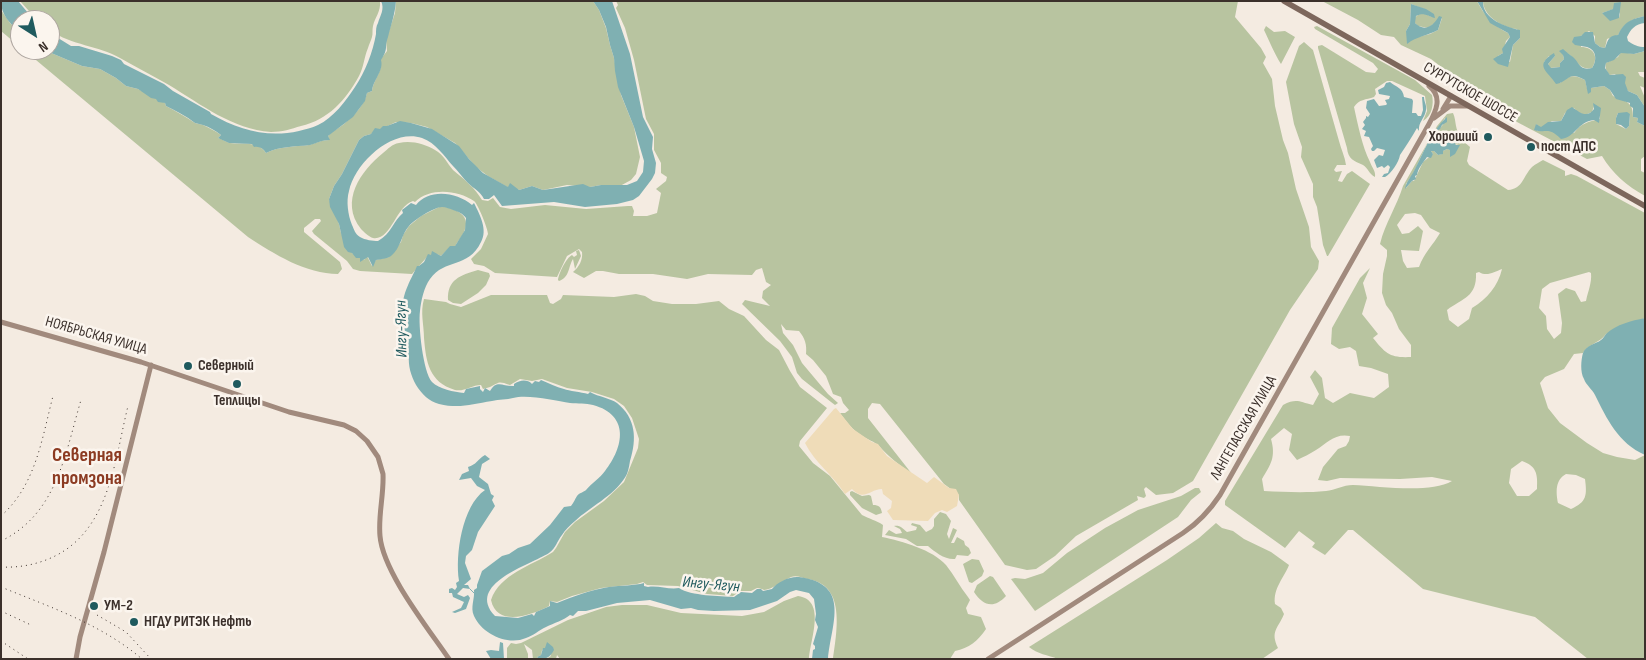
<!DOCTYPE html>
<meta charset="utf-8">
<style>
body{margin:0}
#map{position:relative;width:1646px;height:660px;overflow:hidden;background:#f4ebe1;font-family:"Sofia Sans Condensed",sans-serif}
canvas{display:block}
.frame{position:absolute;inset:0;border:2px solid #3b302b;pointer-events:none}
.north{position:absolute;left:10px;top:10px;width:50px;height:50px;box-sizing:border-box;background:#fbf5ee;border:1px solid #aea6a0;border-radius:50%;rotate:145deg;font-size:14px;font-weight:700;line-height:20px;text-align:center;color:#3b302b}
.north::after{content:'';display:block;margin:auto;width:18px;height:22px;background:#1f5a5e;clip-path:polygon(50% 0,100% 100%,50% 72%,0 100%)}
</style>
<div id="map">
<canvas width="1646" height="660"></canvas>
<div class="frame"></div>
<div class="north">N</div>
</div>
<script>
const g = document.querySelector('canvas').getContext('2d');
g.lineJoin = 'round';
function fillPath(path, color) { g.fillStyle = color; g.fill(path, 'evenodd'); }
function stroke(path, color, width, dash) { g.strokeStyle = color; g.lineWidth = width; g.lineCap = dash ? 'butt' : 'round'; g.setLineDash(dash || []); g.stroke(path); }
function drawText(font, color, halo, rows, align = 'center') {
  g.font = font + ' "Sofia Sans Condensed",sans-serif'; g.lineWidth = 5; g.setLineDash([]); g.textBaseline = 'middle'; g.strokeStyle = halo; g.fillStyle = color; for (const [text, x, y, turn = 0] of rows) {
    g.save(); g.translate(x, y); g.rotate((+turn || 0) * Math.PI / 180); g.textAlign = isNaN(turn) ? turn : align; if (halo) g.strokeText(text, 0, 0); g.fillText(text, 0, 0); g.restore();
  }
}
fillPath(new Path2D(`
 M20 1H380C381 12 375 17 373 26 372 30 373 34 372 37 371 41 369 44 368 48 364 57 364 67 359 76 346 100 328 120 301 126 291 129 282 132 271 132 232 129 202 105 169 85 153 76 136 67 120 58 98 45 72 46 50 30V20H37Z
 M396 1H593L599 10 606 28 610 45 614 58 621 95 634 127 640 157 636 174 631 180 620 186 601 185 590 187 567 185 543 190 532 186 519 190 509 186V188L488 176 476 167 455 143 427 127 411 123 396 122 371 134 364 136 359 140 342 174 334 186 329 199 339 224 341 233 352 253 364 260 367 256 372 266 376 260 389 257 401 242 403 235 409 226 421 216 441 206C456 209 472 215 464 232 462 238 457 241 455 247H450L441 256 437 254 427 257 412 274 360 271 353 269 347 261 314 234 312 231 321 221 320 219H315L304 228V232L340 262 342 269 338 274C306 274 274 254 248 237L24 50H44L82 66 100 69 116 78 126 86 138 89 165 103 166 106C176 111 186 117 195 123 197 124 201 124 203 125 209 128 216 131 221 135L218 138C222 139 226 142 230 143 242 145 258 140 266 153 280 146 294 147 309 145 316 143 322 140 329 140L328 136C333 130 340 128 345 123 354 115 364 106 367 93L372 91C373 80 384 70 380 60L387 51 386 40 395 13Z
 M616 1H1238L1235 17 1261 48 1266 57 1263 63 1272 79 1275 106 1283 140 1288 153 1296 189 1309 227 1311 247 1319 261 1318 269 1290 310 1193 481 1173 493 1156 495 1146 487 1144 489 1146 496 1144 498 1137 496 1138 500 1076 536 1055 556 1036 569 1027 570 1005 565 959 500V495L944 484 880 404 872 403 868 409V418L912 474C899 465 889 457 879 446 875 442 867 439 862 436 853 430 846 422 840 413H845L849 410 843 403 841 397 833 394 826 376 813 360 806 354C807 345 805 338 799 331L786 330 781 324 783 333 793 345 802 363 828 394 838 403 835 405 831 402 802 379 797 373 792 357 780 341 742 304 745 300 770 306 762 298 763 291 771 285 766 282 762 268 756 270 752 275 708 274 687 279 653 274H619L603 271H596L584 278 573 272C579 267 583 260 582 252L579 249 567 256 557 277 495 273 484 266 474 264 471 259 481 249 488 234C488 229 478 204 474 201 458 190 430 187 415 202L413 201C396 206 391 241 373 238 369 237 364 232 361 229 339 201 361 171 383 153 388 149 392 144 399 143 411 140 425 144 435 150 444 155 447 163 453 170 464 179 475 188 482 200L488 201 493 198 500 207 511 209 545 205 586 209 628 206H632L634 211 633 216H647L657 213 661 193 656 189 666 181 667 177 661 173V163L654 150V134L646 119 634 60 625 28 616 8 618 5Z
 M1322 1H1477C1483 14 1495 27 1508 33L1510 37 1506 41 1503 53 1498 56 1510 62 1513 45 1520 38 1517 29C1503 28 1483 16 1483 1H1645V16C1633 18 1624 23 1618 35L1607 39 1605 48 1600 47 1595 43V36L1589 31 1581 36V47C1594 47 1599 57 1592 68 1579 71 1577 59 1567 53L1563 55 1564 59 1560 63V67L1550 68 1548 64 1555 56H1549L1544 62 1560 83C1569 75 1574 74 1585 80L1587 88 1591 92V88L1604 86 1610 90 1613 96C1626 102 1633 101 1633 117L1638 118 1637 122 1645 126V156L1641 159V171L1645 173V196C1627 186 1612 173 1602 156L1587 159 1500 113 1431 59 1401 45 1394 37 1381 35 1358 20ZM1615 3 1620 14 1619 18 1602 13 1614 9ZM1411 4 1424 9 1431 17C1425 13 1419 12 1414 19L1415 23 1418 26 1428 28 1442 18 1438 30 1430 34 1414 38 1406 31 1410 24ZM1594 106 1600 115V119C1588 122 1581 123 1574 133L1547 130 1537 131 1536 124 1541 128 1552 121H1561L1565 113 1574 108 1577 112 1585 115 1592 112ZM1618 113 1630 114 1629 126 1626 129 1616 124V118Z
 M1 10 10 23 20 32V47L1 31Z
 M1266 26 1274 32 1285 31 1295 37 1281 64C1276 57 1268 38 1264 30Z
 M1317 26 1415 80 1432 95C1434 104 1432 116 1423 121L1427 111 1425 96 1392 81H1387L1375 89 1376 94 1374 97C1366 100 1359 99 1354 107 1358 125 1362 146 1370 162 1372 168 1376 171 1375 177 1369 174 1368 168 1363 165 1354 161 1348 159 1347 148L1318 48V46L1322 45 1366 72 1375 73 1378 69 1373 63 1315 29 1314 27Z
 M1304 42 1313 50 1339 141C1341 149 1345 157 1346 165H1337L1334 170 1336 172 1342 171 1338 181 1342 182 1347 174 1352 171 1370 184 1328 256H1327L1323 245 1317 207 1313 197V184L1301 157 1302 147 1294 124 1286 82 1299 46Z
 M1645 51V72H1638L1640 76 1645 78V88L1640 86 1645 98V107L1637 95 1628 91 1615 74 1610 75C1606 71 1605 68 1606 63L1618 57 1621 52 1634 54Z
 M1453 113C1457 122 1454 130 1462 137L1463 141 1470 147 1467 161 1469 165 1508 190C1523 189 1523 176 1532 167 1535 164 1540 162 1543 160L1565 171V176L1571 174 1577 176 1645 213V318L1606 334C1600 343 1588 344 1583 353L1574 354 1564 369 1545 377 1540 383 1548 408 1560 423 1587 443 1603 453 1617 457 1635 460 1645 455V659H1588L1535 617 1423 589 1353 530H1348L1325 555 1312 547 1315 543 1299 531 1285 548 1225 505V501L1283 405C1297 398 1299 402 1313 405L1319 394 1310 377 1315 370 1322 378 1325 398 1333 403 1350 393 1374 398 1389 387 1388 374 1371 368 1359 366 1356 351 1350 347 1339 349 1331 344 1332 328 1360 278 1370 268 1363 283 1367 298 1362 314 1378 334 1373 338C1386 354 1390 358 1411 357V345L1399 329 1392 313 1386 305 1382 293 1383 274 1387 256V250L1380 244C1385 223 1397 206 1403 186L1437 126 1447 114ZM1445 118V122L1432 138 1459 145 1455 151 1447 149 1443 151 1442 154 1438 155 1434 151H1431L1433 154 1423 162 1414 181H1412L1406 188V184L1413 174 1426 146ZM1415 213 1421 215 1430 228 1440 233C1433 245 1424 253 1419 267L1407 268 1403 261 1401 250 1419 251 1423 231 1418 226 1409 233 1402 234 1397 225 1405 214ZM1502 269C1498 286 1487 299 1472 308L1469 319 1458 327 1449 320 1447 310C1463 298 1477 297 1476 273L1479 272C1487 277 1494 272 1502 269ZM1589 272 1591 273C1592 283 1588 291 1586 301L1581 302 1575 291 1566 288 1558 294 1562 323 1561 333 1554 339 1547 329 1546 316 1539 308 1542 289 1550 283ZM1284 428 1292 434 1289 450 1297 460C1303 457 1310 454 1316 450 1327 443 1335 433 1350 436L1349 441 1346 446 1338 449 1323 467 1318 480 1327 481 1340 478 1400 479 1432 477 1452 481C1430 494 1379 486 1353 485 1343 485 1335 490 1326 491 1306 493 1285 492 1264 491L1262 479C1271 464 1276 457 1271 439ZM1522 461C1536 466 1538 473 1537 489L1529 496H1517L1509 483 1511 469ZM1566 474 1576 475 1585 479C1587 495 1587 502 1571 509L1558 503C1556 492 1555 480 1566 474Z
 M579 250 581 256 575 269 573 259C568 267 570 277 559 281L558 280C559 273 566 258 572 255L574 257 577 255 576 251Z
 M478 270 489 273 490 276 486 285 478 293 461 304 453 303 448 300C447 280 460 275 478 270Z
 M636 294 645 296 653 301 672 304H696L719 301 729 309 744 316 766 340 779 350 790 371 800 387 827 408 800 441 799 446 813 463 830 476 862 515C869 519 876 520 883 525L882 537C902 541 933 550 946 565 954 575 960 587 968 597L970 600 966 608 968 614 981 617 986 629C978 641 969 648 955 651L950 659H833C837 630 846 584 807 579 802 578 797 575 791 577 784 580 771 590 764 590 762 589 760 588 757 588L751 591H740L733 596 707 594 678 586 647 585 643 582 637 584 601 588 572 596 557 602 550 601 549 606C532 615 497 628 491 600 500 574 531 566 553 552L556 548 565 532 575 522 604 501 624 482 638 448 639 439 632 418 624 406 614 399 592 392 567 388 542 379 532 381 520 379 510 385C498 381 500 382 490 387 488 388 485 388 483 389L481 385C472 385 464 392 455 390 429 382 426 362 424 338 424 324 420 313 424 299L446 302 450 304 461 307 491 295H547L550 303 553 304 561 299 563 295 614 297Z
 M1195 488H1199L1201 492 1191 500 1178 517 1035 611 1011 579 1015 578 1025 579 1043 573 1067 553 1105 528 1138 510 1181 496Z
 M852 491 862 496 869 495 871 496 873 505C879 505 881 507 882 513L876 515 862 508 850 495V492Z
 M940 512 946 514 951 521 947 534 949 539 953 528 957 530 951 543H954L957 537 964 541 965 545 969 548 971 553 968 556 957 555 955 559C945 560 935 552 928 546H917L906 539 885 535 889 530 896 534 902 533 900 529 894 526C900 525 902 528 907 532L916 530 917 527 911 525 912 523 920 525 926 532 932 529 934 526V519Z
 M1216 523 1222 528 1233 531 1244 539 1271 552 1289 565C1284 578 1273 588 1275 604L1281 608 1284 614C1278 629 1270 631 1278 648L1262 659H1058C1048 655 1037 654 1029 647L1167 560 1199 538Z
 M972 559 979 560 984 571 982 576 972 583 969 582 963 564Z
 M990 576 993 577 1006 596C994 609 983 606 974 592L977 585Z
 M798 596C827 600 810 640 809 659H560L557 655 556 659H546L551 656 546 648 542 650 541 655 537 657 539 659H533L532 650 524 644 528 654V659H507V648L511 643 516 644 521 643 568 620 606 607 622 605H647L681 613 742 616 764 612 784 601Z`), '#b8c4a0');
fillPath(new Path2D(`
 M836 408 853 429 872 442 878 444 887 456 927 483 934 477 949 488 956 489 959 495 957 506 947 512 942 510 935 513 928 521 893 520 887 511 891 508 892 501 883 494 882 489C870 489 864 502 852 489L845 494C833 475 814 462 805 443L834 409Z`), '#efdcb8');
fillPath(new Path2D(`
 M1 1H18L34 20H20V32C10 24 1 15 1 1Z
 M381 1H396C395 14 391 25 388 37 384 48 389 48 381 60 384 71 373 80 372 91L367 93 365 101 353 117 328 136 330 140C322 140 317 143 310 145 294 147 280 146 266 153 263 148 259 146 254 147L252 144 229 143 218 138 221 135C216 131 209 127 203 125 200 124 198 124 195 123 186 116 176 111 166 106L165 103 158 102 156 99 151 98 138 89 126 86 116 78 100 69 82 66 44 50H50V33L71 46H79L112 56 121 60 124 64 164 84 173 91 210 112 211 114C239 130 267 138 299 131 305 129 312 128 318 125 333 118 346 101 355 87 365 72 373 52 376 34 376 30 376 26 378 23 380 16 385 9 381 1Z
 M593 1H612L630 54 643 117 653 137 652 149 656 163 655 173 652 179 639 196 633 200 617 204 585 207 554 202 502 206 494 195 489 199H484C480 191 474 189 468 183 463 178 458 171 453 166 444 156 436 143 422 138 392 128 355 163 349 191 346 201 348 215 352 225 354 229 355 234 360 237 365 240 373 241 378 241 391 234 394 220 403 213L402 210 411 203 416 205C429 188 457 192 472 205L474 203C480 215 488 230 481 242 468 269 445 258 430 279 424 287 421 301 420 311 418 325 423 372 432 382 439 389 454 392 464 393L466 389 480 386V389L483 392 485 388 490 391C497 379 503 387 514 386V384C520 380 527 379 532 384L535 381 539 382 541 380C549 383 556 387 564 389 569 391 581 392 588 394L590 392C599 397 610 398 617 403 636 418 637 439 630 461 629 467 628 474 624 479 613 496 590 507 575 521 570 525 565 530 562 535 557 541 556 548 549 553 530 565 465 584 495 616L518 618 532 614 534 616 536 612 550 606V601L557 603C574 596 591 590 609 587 621 585 634 586 644 583V586L648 587C658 585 669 590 679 588 691 596 720 596 734 597L741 592 752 593 757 589H761L763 591 772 589C777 582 790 576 799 577 852 584 831 624 828 659H812L813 650 815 649V646L813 644 818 627 815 620 816 614 814 599 809 593 796 590 790 592 777 601 750 610 714 611 698 610 691 608 681 609 650 600 617 603 586 611H578L573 616 570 615C564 620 554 623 546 627 539 630 533 636 526 638 508 646 482 634 474 616 470 607 475 599 474 590L477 588V585L482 571 502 556 509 554 518 548 530 544 550 525 564 507 571 506C574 502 575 499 577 496 579 493 584 492 586 490 592 483 600 478 605 471 624 447 630 415 593 405 586 403 578 404 570 403 556 401 528 394 513 398 507 400 499 399 492 401 472 404 460 409 439 404 420 399 407 374 409 356L404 352 407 350 402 348C405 339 400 333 404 325L401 317 404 314C399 298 411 280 417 266H419L424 262 428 254 431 255 432 251 441 256 450 246H455L465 230 466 218C462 213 459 212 453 210 450 209 446 207 442 207 434 207 414 220 409 226 401 235 401 248 391 256 387 259 381 259 376 260L373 267 368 257 360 262V258H356L352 253 348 252 344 247 339 224 330 207 329 199 334 186 342 174 359 140 364 136 371 134 375 128 380 129 383 126H387L400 121 411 123 432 129 459 146 469 159 483 173 508 187 510 183 519 190 532 186 543 190 583 184 590 187 601 185H627L637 181 643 172 644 161 634 127 618 87 615 71 614 58 610 45 606 27 599 10Z
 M1477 1H1483C1482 19 1506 27 1520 30V38L1513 45 1508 67 1498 64 1493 59 1503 53 1502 49 1510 37 1508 33 1490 23Z
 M1621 2 1619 18 1610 21 1602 13 1613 9 1614 3Z
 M1411 4 1426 9 1434 14 1435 18C1427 16 1424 12 1416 16L1415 23C1424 32 1433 27 1439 16L1442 17 1438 30C1427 36 1417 36 1407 44L1406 31 1410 24Z
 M1645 16V23C1635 24 1631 29 1627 37L1628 41C1634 45 1638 47 1645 47V51L1634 54 1621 53 1614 60 1606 63 1605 68 1610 75 1623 74 1626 77 1625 83 1628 91 1637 95 1645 107V126L1637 122 1638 118 1633 117V108L1630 106V103L1616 99 1610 90 1604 86 1591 88V92L1588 94 1585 80C1568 70 1570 81 1556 84 1548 71 1533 66 1554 53L1555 56 1548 64 1551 68 1560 67V63L1564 59 1563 55 1559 51 1563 49C1566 52 1569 54 1573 57 1580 63 1579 71 1592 68 1597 61 1597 50 1587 47 1583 46 1579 46 1575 45L1572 42 1574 37 1581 36 1585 32H1593L1595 43 1600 47 1605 48C1608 40 1609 35 1618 35 1624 22 1631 19 1645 16Z
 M1390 82C1396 87 1403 88 1404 97L1412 99 1413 101 1412 113H1416L1418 116H1421L1423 110 1422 97H1424C1424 102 1427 105 1426 110 1425 118 1418 122 1419 131L1417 128C1412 137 1406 146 1400 155 1399 162 1391 174 1385 177H1382L1384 174 1388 173 1390 167 1388 165 1384 168 1382 166 1377 168 1374 160 1379 155 1383 156 1385 150 1377 148 1374 151H1372L1371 149 1373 146 1369 137 1364 136 1366 131 1362 129 1365 125 1363 122 1366 118V116L1368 117 1370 114 1366 108 1367 101 1374 99 1379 106 1386 105 1387 104 1385 100 1389 99 1390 96 1379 94 1378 90 1384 87 1386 83Z
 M1593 103 1601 108 1599 123 1594 120C1577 122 1576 137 1561 139 1547 126 1548 134 1534 130L1536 124 1541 127 1548 122 1561 121 1567 110 1572 107C1579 112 1587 119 1594 109Z
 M1627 112 1630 114 1629 126 1626 129 1621 125 1616 124V118L1618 113Z
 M1447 117V122L1442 125 1440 129 1437 131V136L1432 138H1441L1451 143 1453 141 1456 145H1460L1455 154 1450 157V150L1447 149 1443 151V154L1438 155 1434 151H1431L1433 154 1431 158 1427 157C1423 163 1418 168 1417 175L1415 176 1416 179 1412 181 1405 189C1406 182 1411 177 1414 171 1424 152 1431 131 1447 117Z
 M1645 318V455C1618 443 1607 419 1595 395 1592 389 1586 385 1584 379 1580 372 1581 360 1583 353 1586 345 1596 344 1601 340 1603 339 1605 335 1606 334 1617 324 1631 321 1645 318Z
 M485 455 490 459 482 464 479 477 488 484 491 494 494 496 492 500 495 506 478 532 472 550 466 556 465 563 471 579 464 585H468L470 589 463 588 457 594 464 597 468 595 470 598 466 609 455 613 452 612 461 608 464 602 453 597 452 593H449V589L452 588 455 590 457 587 456 583 459 581C455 555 462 506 485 490L477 486 471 478 459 480 462 474 469 471 468 467C476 465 478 459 485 455Z
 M500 642 503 643 504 659H491L486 651 491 650 499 651Z
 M547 642 553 647 554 650C550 657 547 659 539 659L537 657 541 655 543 648H545Z`), '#7fb0b2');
stroke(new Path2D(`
 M470 589 475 594`), '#7fb0b2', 1);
stroke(new Path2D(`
 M1443 109 1451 96
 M1434 118 1450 106H1467
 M1 322 141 362 289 412 344 425 356 431 367 441 378 457 383 474C384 495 378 515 380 536 383 572 428 628 449 659
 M76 659 80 637 104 552 151 365
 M988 659 1183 533C1198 523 1210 510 1220 495L1429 124C1436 111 1443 97 1429 86`), '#a18a7d', 5);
stroke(new Path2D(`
 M1284 1 1645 206`), '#7d675c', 5.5);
stroke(new Path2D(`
 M1 516C36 485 42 438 53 396
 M1 541C57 514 65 454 81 400
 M1 567C20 568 40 564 57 555 110 527 115 458 128 406
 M1 575 5 576
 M1 587C50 607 101 624 142 659
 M1 611 31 625
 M97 615 126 632 151 659
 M1 641 28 659`), '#3b302b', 1, [1, 4]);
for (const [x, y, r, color] of [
 [1488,137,5,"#1f5a5e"],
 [1531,147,5,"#1f5a5e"],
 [188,366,5,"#1f5a5e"],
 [237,384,5,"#1f5a5e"],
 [94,606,5,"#1f5a5e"],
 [134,622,5,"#1f5a5e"]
]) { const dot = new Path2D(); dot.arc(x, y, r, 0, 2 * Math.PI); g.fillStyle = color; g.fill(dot); stroke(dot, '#fbf5ee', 2); }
drawText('15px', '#3b302b', '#fbf5ee', [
 ["СУРГУТСКОЕ ШОССЕ",1470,93,30],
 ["НОЯБРЬСКАЯ УЛИЦА",96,336,16],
 ["ЛАНГЕПАССКАЯ УЛИЦА",1244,428,-60]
]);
drawText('bold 15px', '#3b302b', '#fbf5ee', [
 ["Хороший",1478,137,"right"],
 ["пост ДПС",1541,147],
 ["Северный",198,366],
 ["Теплицы",237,401,"center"],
 ["УМ-2",104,606],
 ["НГДУ РИТЭК Нефть",144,622]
], 'left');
drawText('italic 16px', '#1f5a5e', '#fbf5ee', [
 ["Ингу-Ягун",402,329,-91],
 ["Ингу-Ягун",711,585,5]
]);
drawText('bold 20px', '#8c3b22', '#fbf5ee', [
 ["Северная",87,456],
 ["промзона",87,479]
]);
</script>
